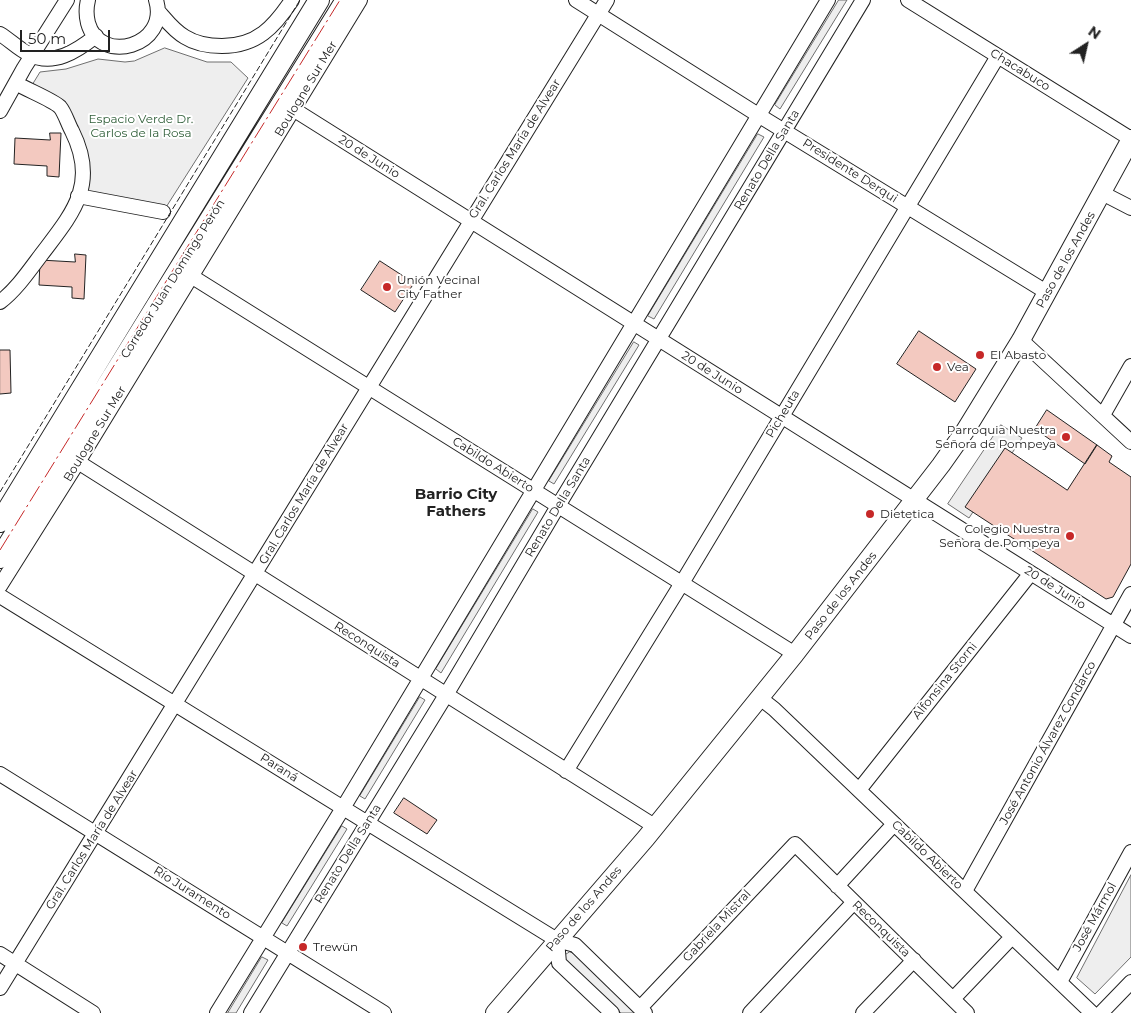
<!DOCTYPE html>
<meta charset="utf-8">
<style>
body{margin:0}
#map{position:relative;width:1131px;height:1013px;overflow:hidden;background:#fff;font-family:Montserrat,sans-serif}
canvas{display:block}
.north{position:absolute;left:1061px;top:20px;width:50px;height:50px;-webkit-text-stroke:4px #fff;paint-order:stroke;rotate:35deg;font-size:14px;font-weight:700;line-height:20px;text-align:center;color:#222}
.north::after{content:'';display:block;margin:auto;width:18px;height:22px;background:#222;clip-path:polygon(50% 0,100% 100%,50% 72%,0 100%)}
.scale{position:absolute;left:20px;top:30px;width:90px;height:22px;box-sizing:border-box;border:2px solid #222;border-top:0;padding-left:6px;font-size:15px;line-height:18px;white-space:nowrap;color:#222;-webkit-text-stroke:4px #fff;paint-order:stroke}
</style>
<div id="map">
<canvas width="1131" height="1013"></canvas>
<div class="north">N</div>
<div class="scale">50 m</div>
</div>
<script>
const g = document.querySelector('canvas').getContext('2d');
g.lineJoin = 'round';
function fillPath(path, color) { g.fillStyle = color; g.fill(path, 'evenodd'); }
function stroke(path, color, width, dash) { g.strokeStyle = color; g.lineWidth = width; g.lineCap = dash ? 'butt' : 'round'; g.setLineDash(dash || []); g.stroke(path); }
function drawText(font, color, halo, rows, align = 'center') {
  g.font = font + ' Montserrat,sans-serif'; g.lineWidth = 4; g.setLineDash([]); g.textBaseline = 'middle'; g.strokeStyle = halo; g.fillStyle = color; for (const [text, x, y, turn = 0] of rows) {
    g.save(); g.translate(x, y); g.rotate((+turn || 0) * Math.PI / 180); g.textAlign = isNaN(turn) ? turn : align; if (halo) g.strokeText(text, 0, 0); g.fillText(text, 0, 0); g.restore();
  }
}
const green = new Path2D(`
 M839 0H847L780 109 775 105Z
 M165 48 207 62H231L248 78 163 212 78 196 84 163 59 107 29 90 40 72 66 69 98 59 125 62 134 61Z
 M758 134 764 137 654 319 648 316Z
 M634 342 639 345 554 484 549 481Z
 M533 509 538 512 441 673 436 669Z
 M420 697 425 700 365 799 360 796Z
 M342 826 347 829 287 926 282 923Z
 M1131 875V957L1095 994 1077 978Z
 M570 952 573 953 636 1013H621L565 960V955Z
 M262 957 268 960 236 1013H228Z`);
fillPath(green, '#eee');
stroke(green, '#6f6f6f', 1);
const parking = new Path2D(`
 M1001 425 1022 438 969 518 948 504Z`);
fillPath(parking, '#ededed');
stroke(parking, '#6f6f6f', 1);
const building = new Path2D(`
 M50 133H61L59 177 47 176V166L14 164 15 138 50 140Z
 M75 254 86 255 84 299 72 298V287L39 285 40 260 75 262Z
 M380 261 414 283 395 312 361 290Z
 M919 331 976 369 955 402 897 364Z
 M0 350H10L11 393 0 394Z
 M1047 410 1097 445 1085 464 1035 429Z
 M1097 445 1112 456 1109 462 1131 477V564L1113 597 1106 599 965 507 1005 448 1067 490Z
 M404 798 437 820 427 834 394 813Z`);
fillPath(building, '#f3c9c0');
stroke(building, '#222', 1);
const minor = new Path2D(`
 M88 0C86 8 86 15 88 23 100 66 170 46 156 0
 M576 0 763 118 1048 293
 M908 0 1131 139
 M158 11C166 20 174 31 185 37 196 44 210 46 222 46 257 46 274 27 292 0
 M0 34C10 40 18 49 29 54 53 67 77 51 96 36
 M293 109 1131 636
 M0 111 24 68 67 0
 M1102 193 1131 208
 M78 196 163 212
 M191 276 795 654
 M0 302C16 290 29 271 41 255 72 214 99 185 72 131 68 124 65 113 60 107 53 100 25 89 16 83
 M1021 340 1131 442
 M1103 415 1131 366
 M78 462 656 827
 M0 586 78 462 360 0
 M0 596 557 940 575 945 645 1013
 M760 698 774 709 1092 1013
 M566 771 682 583 998 56
 M0 774 384 1013
 M859 790 1031 573
 M837 886 894 824
 M965 891 1131 594
 M557 940 559 963 612 1013
 M0 954 93 1013
 M1060 982 1131 852
 M0 988 607 0
 M953 999 1012 937
 M640 1008 795 844 967 1013
 M217 1013 343 808 828 0
 M251 1013 446 695 558 506 863 0
 M750 1013 854 902
 M863 1013 914 960
 M1101 1013 1131 982`);
const major = new Path2D(`
 M495 1013 646 838 795 654 941 465 965 431 1021 340 1131 139`);
const highway = new Path2D(`
 M0 522 319 0
 M0 558 346 0`);
stroke(minor, '#222', 16);
stroke(major, '#222', 20);
stroke(highway, '#222', 22);
stroke(minor, '#fff', 14);
stroke(major, '#fff', 18);
stroke(highway, '#fff', 20);
stroke(new Path2D(`
 M0 492 300 0`), '#222', 1, [6, 2.5]);
stroke(new Path2D(`
 M0 550 340 0`), '#c62828', 1, [18, 4, 2.5, 4]);
for (const [x, y, r, color] of [
 [387,287,5,"#c62828"],
 [980,355,5,"#c62828"],
 [937,367,5,"#c62828"],
 [1066,437,5,"#c62828"],
 [870,514,5,"#c62828"],
 [1070,536,5,"#c62828"],
 [303,947,5,"#c62828"]
]) { const dot = new Path2D(); dot.arc(x, y, r, 0, 2 * Math.PI); g.fillStyle = color; g.fill(dot); stroke(dot, '#fff', 2); }
drawText('12px', '#222', '#fff', [
 ["Chacabuco",1020,70,32],
 ["Boulogne Sur Mer",306,89,-59],
 ["Gral. Carlos María de Alvear",515,149,-58],
 ["20 de Junio",369,157,32],
 ["Renato Della Santa",767,160,-59],
 ["Presidente Derqui",850,171,32],
 ["Paso de los Andes",1066,260,-61],
 ["Corredor Juan Domingo Perón",173,279,-58],
 ["20 de Junio",712,373,32],
 ["Picheuta",783,414,-59],
 ["Boulogne Sur Mer",95,434,-59],
 ["Cabildo Abierto",493,465,32],
 ["Gral. Carlos María de Alvear",304,494,-59],
 ["Renato Della Santa",558,507,-59],
 ["20 de Junio",1055,588,32],
 ["Paso de los Andes",841,596,-52],
 ["Reconquista",367,645,32],
 ["Alfonsina Storni",945,681,-51],
 ["José Antonio Álvarez Condarco",1048,743,-61],
 ["Paraná",279,768,32],
 ["Gral. Carlos María de Alvear",92,840,-58],
 ["Renato Della Santa",348,854,-58],
 ["Cabildo Abierto",927,855,44],
 ["Río Juramento",192,893,32],
 ["Paso de los Andes",584,909,-49],
 ["José Mármol",1095,917,-61],
 ["Gabriela Mistral",717,926,-47],
 ["Reconquista",881,929,44]
]);
drawText('12px', '#2f5e38', '#fff', [
 ["Espacio Verde Dr.",141,119],
 ["Carlos de la Rosa",141,133]
]);
drawText('12px', '#222', '#fff', [
 ["Unión Vecinal",397,280],
 ["City Father",397,294],
 ["El Abasto",990,355],
 ["Vea",947,367],
 ["Parroquia Nuestra",1056,430,"right"],
 ["Señora de Pompeya",1056,444,"right"],
 ["Dietetica",880,514],
 ["Colegio Nuestra",1060,529,"right"],
 ["Señora de Pompeya",1060,543,"right"],
 ["Trewün",313,947]
], 'left');
drawText('bold 15px', '#222', '#fff', [
 ["Barrio City",456,495],
 ["Fathers",456,512]
]);
</script>
